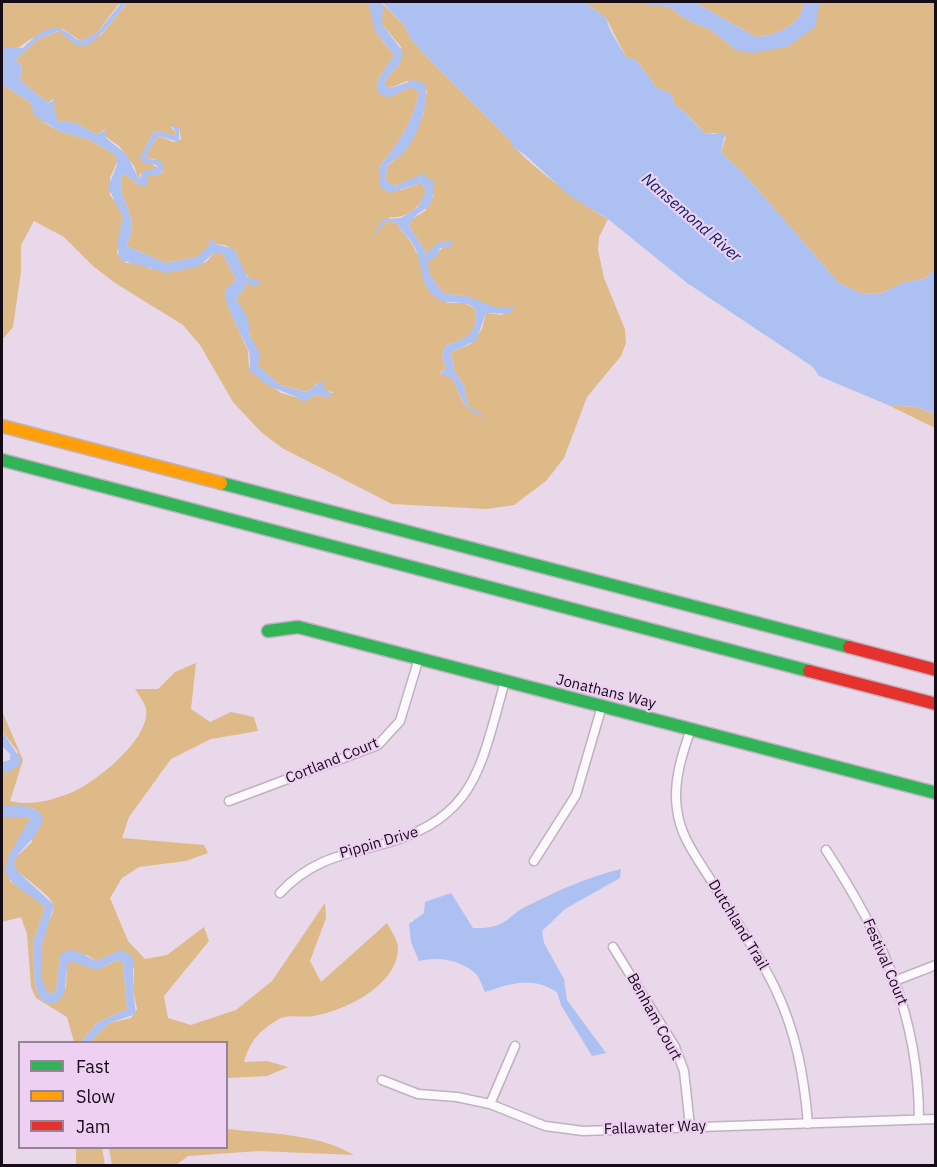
<!DOCTYPE html>
<style>
body{margin:0}
#map{position:relative;width:937px;height:1167px;overflow:hidden;background:#e8d8ea;font-family:"IBM Plex Sans",sans-serif}
canvas{display:block}
.frame{position:absolute;inset:0;border:3px solid #160c17;pointer-events:none}
.legend{position:absolute;left:18px;top:1041px;width:210px;height:108px;box-sizing:border-box;background:#eed0f2;border:2px solid #98829a;margin:0;padding:8px 10px;list-style:none;font-size:18px;color:#160c17}
.legend li{display:flex;align-items:center;gap:12px;height:30px}
.legend b{width:30px;border:2px solid #98829a}
</style>
<div id="map">
<canvas width="937" height="1167"></canvas>
<div class="frame"></div>
<ul class="legend">
<li><b style="height:8px;background:#30b455"></b>Fast</li>
<li><b style="height:8px;background:#ff9f0a"></b>Slow</li>
<li><b style="height:8px;background:#e5322d"></b>Jam</li>
</ul>
</div>
<script>
const g = document.querySelector('canvas').getContext('2d');
g.lineJoin = 'round';
function fillPath(path, color) { g.fillStyle = color; g.fill(path, 'evenodd'); }
function stroke(path, color, width, dash) { g.strokeStyle = color; g.lineWidth = width; g.lineCap = dash ? 'butt' : 'round'; g.setLineDash(dash || []); g.stroke(path); }
function drawText(font, color, halo, rows, align = 'center') {
  g.font = font + ' "IBM Plex Sans",sans-serif'; g.lineWidth = 4.5; g.setLineDash([]); g.textBaseline = 'middle'; g.strokeStyle = halo; g.fillStyle = color; for (const [text, x, y, turn = 0] of rows) {
    g.save(); g.translate(x, y); g.rotate((+turn || 0) * Math.PI / 180); g.textAlign = isNaN(turn) ? turn : align; if (halo) g.strokeText(text, 0, 0); g.fillText(text, 0, 0); g.restore();
  }
}
fillPath(new Path2D(`
 M2 2H124L118 5 97 33 81 41 63 29C53 32 42 34 33 38 16 47 24 50 2 47Z
 M128 2H368L381 39 394 55 377 81 387 98 411 87H415L419 92C414 121 397 145 379 167V185L401 190 421 183 426 191C421 208 406 219 390 217L378 234 387 221 397 223C402 234 412 240 416 252L447 303H465L475 309C479 332 467 340 446 345L442 355 446 368 440 373 452 378C463 398 459 407 483 416L468 406 464 386 454 370 451 352 471 344 482 329 486 313 502 315 514 305C499 317 481 300 466 296 458 294 450 296 442 292L429 273 427 262 451 240 427 254 409 226 412 219 425 211 434 195 418 177 393 186 386 180 387 166 405 151 423 115 427 91 407 81 390 88 385 86V81L400 63 401 47 382 24V3L404 25 412 41 426 56 510 140C517 157 589 209 608 219L599 237 598 250 604 278 625 329 626 343 621 356 587 397 564 458 546 481 514 505 487 509 392 504 282 448 261 432 233 402 200 345 183 325 115 283 93 266 64 237 34 221 21 245V272L13 327 2 340V84L32 104 45 123 61 132 88 139 116 155 118 160 110 178V195L121 209 123 218 117 253 126 263H141L151 269 206 262 214 253H222L236 279 226 290 229 309 248 351 249 368 281 393 299 398 303 402 315 395 327 397 333 392 325 391 318 383 307 392 280 385 258 366C260 349 254 350 250 334 245 317 245 314 236 298L243 291 247 282H261C245 280 239 267 236 252L225 245 215 244 196 257 166 263 127 246C128 240 132 234 132 227 132 208 116 194 122 176L125 174 140 186 147 176 163 172 155 159 147 158 146 155 158 136 174 142 181 139 179 128 171 127 176 133 174 136 161 131 153 133 140 157 158 168 140 174 139 181 134 166 119 146 106 137 105 129 97 135 76 123 58 121 55 117 53 99 48 103 20 80 22 67 16 60 38 39 60 31 78 45 101 35Z
 M584 2 646 3 669 7 691 22 711 30 736 50 787 47 814 27 820 2H935V269L924 279 905 282 880 294 860 293 839 283 744 174 721 152 726 137 715 133 706 134C695 124 687 112 674 104L672 94 657 88 636 60 626 57 606 18Z
 M694 2H803C805 24 775 36 756 37Z
 M888 405 917 407 935 414V428Z
 M196 663 191 709 210 722 231 712 254 717 258 731 211 739 171 759 129 817 122 838 204 845 208 853 186 861 139 867 122 878 110 898 128 941 145 959 167 955 204 927 209 941 164 996 168 1018 191 1025 236 1010 272 981 325 903 326 918 310 961 321 982 387 923C391 930 398 940 398 948 398 985 345 1011 313 1016 304 1018 290 1014 281 1018 261 1029 250 1040 244 1062L267 1061 288 1067 267 1076 227 1078 226 1042H90L109 1023 131 1018 137 1009 133 991 134 969 121 950 96 961 87 955 60 956 56 991 52 994 47 992C37 978 41 944 46 928 49 918 56 913 52 902 49 895 24 877 17 871L13 864 15 858 32 842 34 808 2 806V771L7 773 18 752 2 731V711L23 760 10 801C29 806 49 801 68 794 93 785 151 739 146 709 145 703 138 694 135 689H158L175 672Z
 M30 815V822L9 855 10 881 36 898 45 908 33 942 35 985 40 999 66 988 67 965 70 961C94 961 89 977 117 960L123 963 127 1009 97 1023 81 1042H74L67 1017 36 998 31 987 27 934 21 917 2 922V817Z
 M227 1129C270 1134 316 1133 354 1155L259 1151 188 1156 176 1165 112 1166 109 1148H226Z
 M76 1148H102L105 1165 76 1166Z`), '#deba89');
fillPath(new Path2D(`
 M122 2H128C119 11 94 50 79 46 72 43 65 36 59 31L38 39 16 60 22 67 20 80 48 103 55 100 54 109 58 121 76 123 97 135 106 129V138L127 155 139 180 143 171 158 168 156 165 143 163 140 157 153 133 161 131 174 136 176 133 171 124 179 128V142L158 136 146 155 147 158 161 161 164 167 160 175 148 176V186H140L125 174 122 176C116 194 132 208 132 227 132 234 128 240 127 246L166 263 196 257 208 247 211 238 215 244 234 249 247 277 262 282 253 287 247 282 243 291 236 298 248 319 250 336 260 353 258 366 280 385 306 392 322 381 325 390 334 394 327 397 315 395 303 402 299 398 269 386 250 371C249 364 251 359 249 352 245 341 220 298 226 289 229 285 233 284 236 279L222 253H214L199 266 168 273 120 260 117 244 123 218 108 187 117 165 116 155 88 139 61 132 33 115 32 104 2 84V47L23 48C33 38 50 21 65 31 71 34 75 39 81 41L97 33Z
 M368 2H584L606 18 610 30 626 57 636 60 657 88 672 94 674 104C687 112 694 124 706 134H725L721 152 744 174 839 283 860 293 880 294 905 282 924 279 935 269V414L917 407 888 405 819 376 813 367 687 283 608 219 570 196 525 155 513 147 510 140 426 56 412 41 404 25 383 3 382 24 403 52 400 63 385 81 386 86 391 88 414 80 425 84C430 102 417 137 405 151 400 157 392 160 387 166L386 180 394 186 425 173 427 179 433 180C436 218 419 203 409 226L427 254 437 243 453 240 450 247 440 248 437 256 428 262 429 273 442 292C450 296 458 294 466 296 485 301 497 314 516 305L509 314 486 313 476 341 451 352 454 370 464 386 468 406 485 417C462 412 462 396 452 378L440 374 446 368 442 355 446 345C467 340 479 331 475 309 465 298 451 306 440 300 417 287 424 263 414 246 409 237 402 233 397 223L387 221 373 237 383 219 401 218 418 207 426 191 421 183 390 193 379 186V167C397 145 414 121 419 92L411 87 388 98 377 92V81L394 55 375 31Z
 M625 2H694L756 37C775 36 805 24 803 2H820L815 27 787 47 752 53 736 50 711 30 691 22 669 7Z
 M2 731 21 760 20 765 7 773 2 771V762L10 760V754L2 746Z
 M2 806C16 806 38 803 43 819 38 840 17 849 14 864L17 871 54 905 42 945V979L47 992 52 994 56 991 60 956 67 950 77 951 96 961 121 950 133 957V991L136 1014 109 1023 90 1042H81L97 1023 127 1009 123 963 117 960 97 970 70 961C61 975 73 1000 50 1004L40 999 35 985 33 942 45 908C33 895 10 887 5 870L9 855 31 817H2Z
 M621 869 620 878 565 909 542 931 544 943 564 979 567 1000 606 1053 592 1056 561 1005 557 992C532 976 512 983 485 992 483 987 480 980 477 975 463 960 438 956 419 961L411 942 409 924 424 913 425 902 451 893 473 928C508 929 504 917 531 904 560 890 590 876 621 869Z`), '#acc1f2');
const street = new Path2D(`
 M691 729C682 754 673 782 677 809 680 837 698 859 712 882 733 917 757 951 775 988 796 1032 804 1075 808 1124
 M229 801 378 745 400 721 419 658
 M826 850C882 936 919 1015 919 1120
 M534 861 576 795 602 706
 M280 893C307 864 335 856 372 847 476 821 479 773 505 681
 M613 947 675 1047 684 1071 690 1126
 M897 980 936 965
 M382 1080 418 1094 457 1097 490 1104 545 1126 583 1131 936 1119
 M490 1104 515 1046`);
const fast = new Path2D(`
 M2 460 809 671
 M221 483 849 647
 M268 631 298 627 936 793`);
const slow = new Path2D(`
 M2 426 221 483`);
const jam = new Path2D(`
 M849 647 936 670
 M809 671 936 704`);
stroke(street, '#beb1c0', 11);
stroke(fast, '#beb1c0', 15);
stroke(slow, '#beb1c0', 15);
stroke(jam, '#beb1c0', 15);
stroke(street, '#fcf9fc', 8);
stroke(fast, '#30b455', 12);
stroke(slow, '#ff9f0a', 12);
stroke(jam, '#e5322d', 12);
drawText('15px', '#160c17', '#eed0f2', [
 ["Jonathans Way",606,692,14],
 ["Cortland Court",332,761,-22],
 ["Pippin Drive",379,843,-16],
 ["Dutchland Trail",738,925,59],
 ["Festival Court",885,962,67],
 ["Benham Court",654,1017,61],
 ["Fallawater Way",655,1128,-2]
]);
drawText('italic 16px', '#062665', '#eed0f2', [
 ["Nansemond River",691,218,41]
]);
</script>
